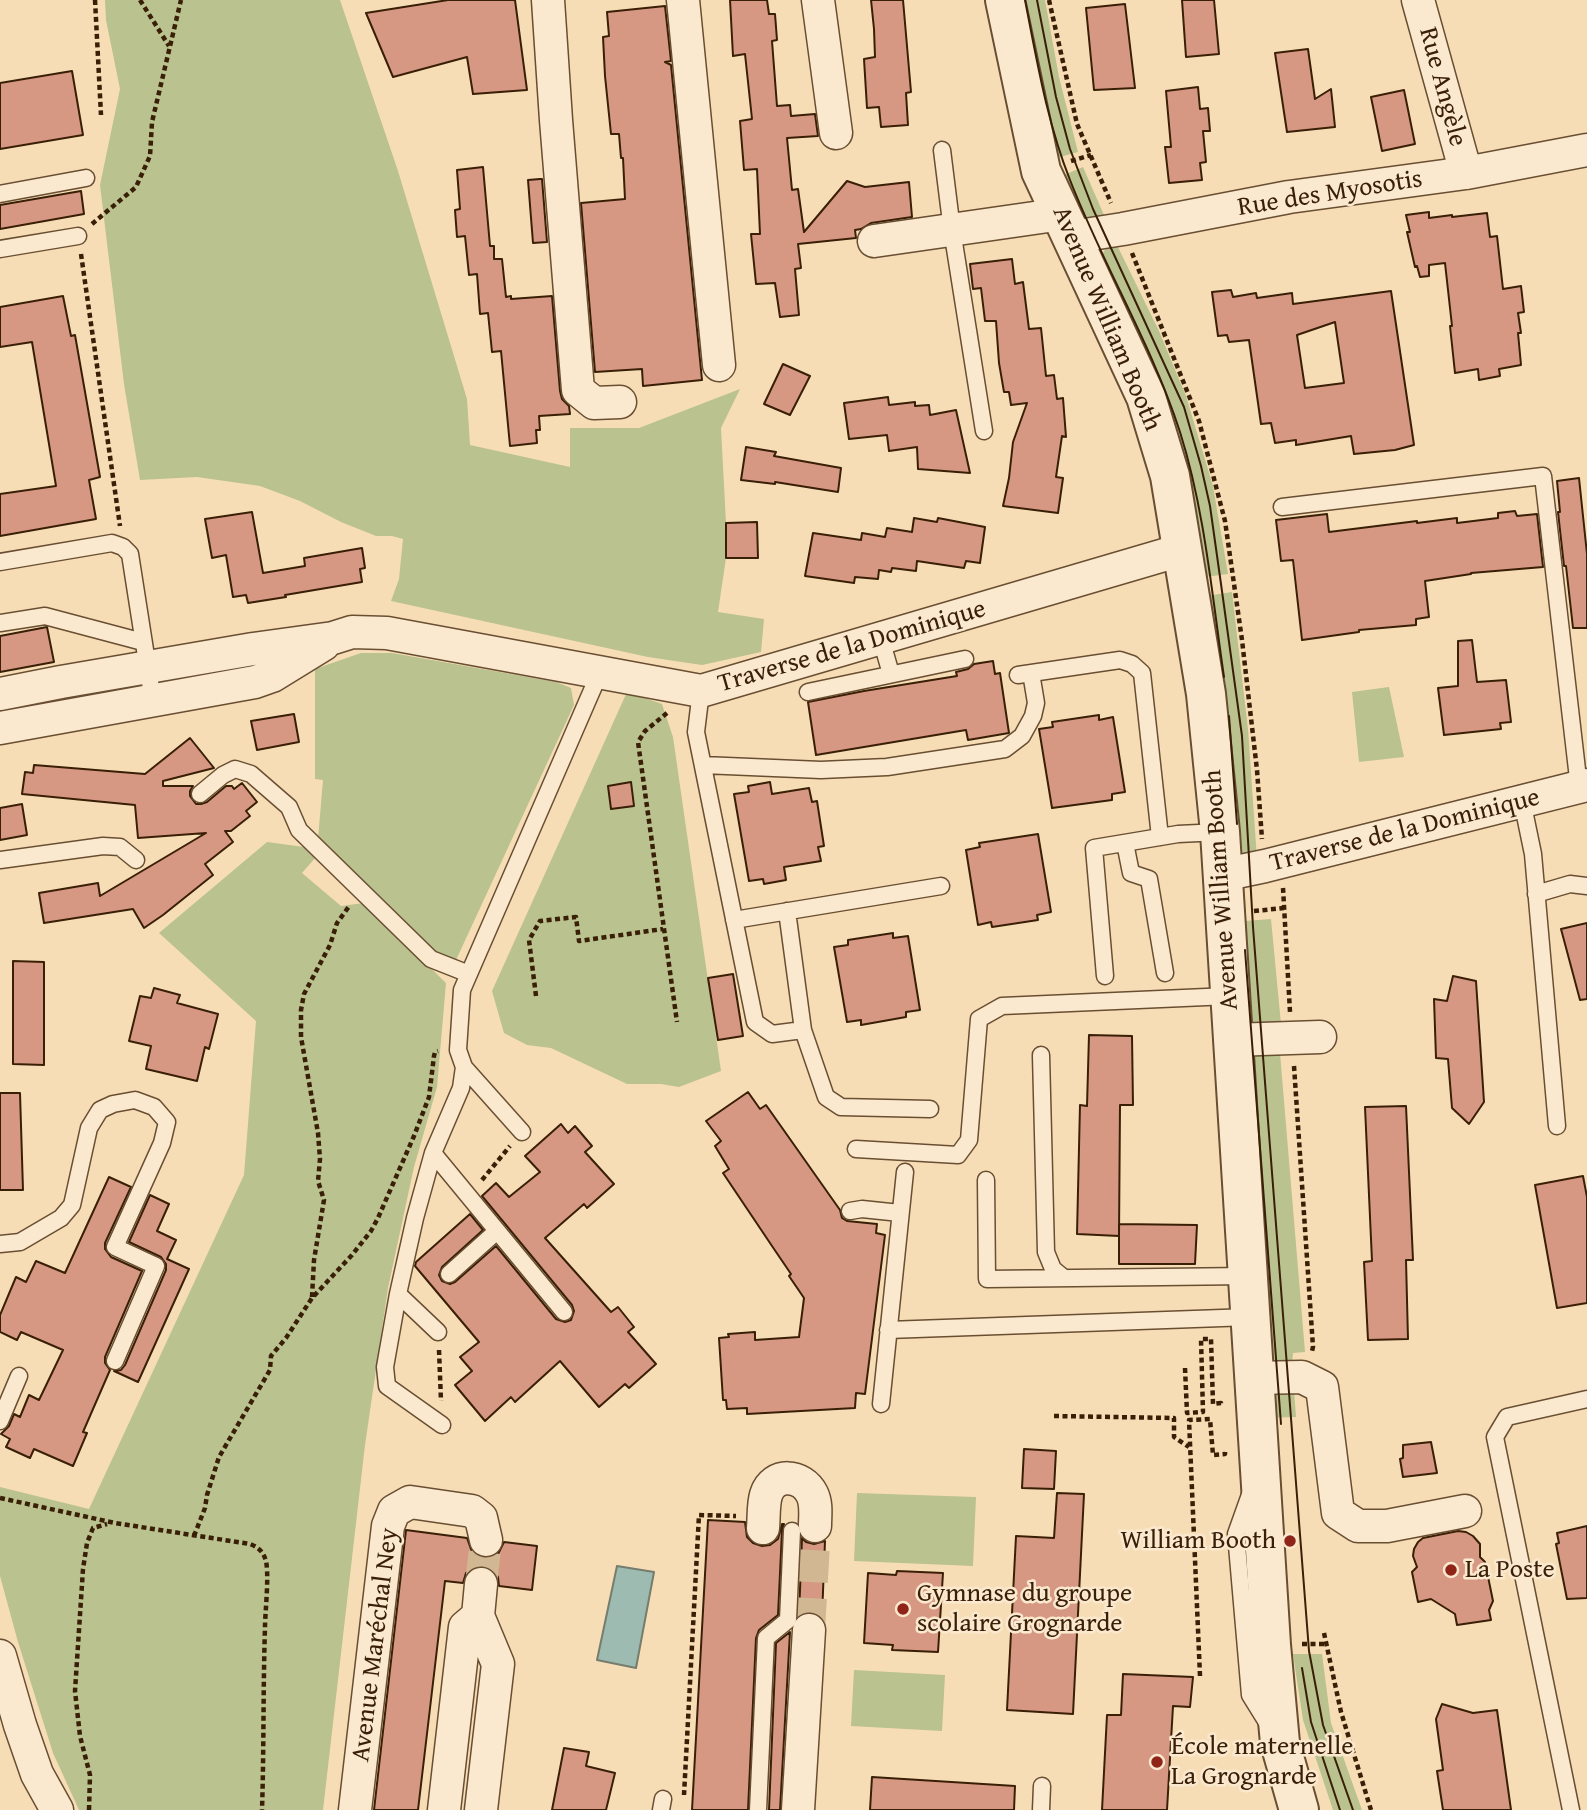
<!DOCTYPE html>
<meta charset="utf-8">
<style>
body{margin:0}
canvas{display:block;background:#f7ddb5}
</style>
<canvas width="1587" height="1810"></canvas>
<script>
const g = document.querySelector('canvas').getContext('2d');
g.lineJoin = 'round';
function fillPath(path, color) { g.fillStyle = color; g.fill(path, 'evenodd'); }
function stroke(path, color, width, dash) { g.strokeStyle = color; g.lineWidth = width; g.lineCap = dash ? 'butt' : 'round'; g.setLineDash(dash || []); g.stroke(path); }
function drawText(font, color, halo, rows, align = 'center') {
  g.font = font + ' "Gentium Book Plus",serif'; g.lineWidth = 5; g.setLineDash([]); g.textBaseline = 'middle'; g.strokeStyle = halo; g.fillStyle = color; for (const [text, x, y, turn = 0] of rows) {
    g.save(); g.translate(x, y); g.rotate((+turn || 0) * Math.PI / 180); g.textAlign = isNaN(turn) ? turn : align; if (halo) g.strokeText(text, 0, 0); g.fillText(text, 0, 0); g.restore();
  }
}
fillPath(new Path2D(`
 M105 0H340L398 171 467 399 470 445 570 467V428H639L740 389 721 428 726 523V558L718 612 764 619 761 652 702 665 648 657 391 601 399 579 403 539 392 536H376L341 522 300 501 260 486 197 477 140 480 124 384 100 185 120 89 106 20Z
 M1017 0H1045L1059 77 1078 152 1049 160Z
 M1083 167 1104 215 1090 218 1078 215 1057 178Z
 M1116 243 1159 331 1186 396 1213 486 1228 574 1197 578 1100 258 1106 248Z
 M1232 592 1248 729 1257 859 1233 854 1200 597Z
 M361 653H392L556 682 571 688 574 705 456 960 436 954 318 839 323 780 315 779V669Z
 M1389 687 1404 757 1359 762 1352 692Z
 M627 692 662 704 673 737 721 1071 679 1087 661 1084H627L551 1048 527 1045 504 1033 492 991Z
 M267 842 304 847 316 857 302 873 341 906 364 903 446 983 437 1087 414 1167 388 1288 365 1445 323 1810H79L53 1753 18 1642 0 1576V1487L89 1509 244 1175 256 1021 159 933Z
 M1271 919 1281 1024H1257L1247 1019 1232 922Z
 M1280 1053 1305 1352 1293 1353 1292 1364 1281 1363 1269 1358 1248 1060 1259 1055Z
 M1294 1389 1296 1417 1264 1418 1272 1391Z
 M857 1493 976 1497 973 1566 854 1561Z
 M1293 1654H1322L1331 1723 1362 1810H1333L1303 1720Z
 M854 1670 945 1675 942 1731 851 1726Z`), '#bac28f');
const water = new Path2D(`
 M617 1566 654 1572 636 1668 597 1660Z`);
fillPath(water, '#9dbbb1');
stroke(water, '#757d6d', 2);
const building = new Path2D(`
 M448 0H515L527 90 473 94 467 57 393 77 366 13Z
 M730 0H767L769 14H775L777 40 772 41 777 106 790 105 791 116 815 114 818 136 787 138 792 190 798 189 804 232 847 181 865 187 909 182 912 217 871 223 861 229 855 230 856 238 798 244 801 268 795 269 799 315 780 317 775 283 756 284 751 234H760L757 169 744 170 740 121 752 119 745 54 733 56Z
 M871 0H903L911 92 906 93 908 125 881 127 879 107 867 108 864 59 875 57 874 29Z
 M1182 0H1214L1219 54 1186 57Z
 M1125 4 1135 88 1094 90 1086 8Z
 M665 6 671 61 665 62 671 65 702 380 643 386 642 369 595 372 581 203 625 199 623 158H621L619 134H611L605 76 603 37 609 36 607 12Z
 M1308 49 1315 99 1331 89 1335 127 1287 132 1275 53Z
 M72 71 83 135 0 149V83Z
 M1198 87 1200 109 1208 108 1210 131H1203L1206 162 1200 163 1202 180 1169 183 1165 147H1171L1166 91Z
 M1404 90 1415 144 1382 151 1371 97Z
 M483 167 490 246H494V259H502L506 297 511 296V299L552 296 560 391 562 399 569 406 570 414 539 416 540 430H536L537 443 510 446 501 351 492 352 488 313 480 314 477 274 469 275 465 236 457 237 455 210 460 209 457 170Z
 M540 179H542L547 242 533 243 528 180Z
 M81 191 84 214 0 229V205Z
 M1429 212V218L1452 215V217L1487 213 1490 237 1497 236 1503 289 1521 286 1524 312 1518 313 1521 333H1518L1521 365 1499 369 1500 376 1479 380 1478 369 1455 373 1450 326H1452L1445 263 1429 265V276L1420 277 1417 266 1415 267 1407 232H1410L1406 215Z
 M1012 259 1015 284 1023 282 1029 329 1041 328 1046 376 1054 375 1057 399 1063 398 1066 437 1062 436 1056 477 1063 478 1058 513 1003 506 1009 478 1013 442 1027 403 1011 405 1009 392H1004L999 363 996 321H985L981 288 973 289 970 264Z
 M1231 290 1233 297 1256 293 1257 298 1292 293 1293 304 1391 291 1414 445 1395 450 1354 454 1351 436 1296 445V440L1275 443 1271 423 1261 424 1249 340 1229 342 1227 335 1218 336 1212 292ZM1335 322 1344 383 1305 388 1297 335Z
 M63 296 71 336 75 335 100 477 89 480 96 519 0 536V494L56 486 32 342 0 347V307Z
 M783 364 810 376 790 415 764 404Z
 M888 397 889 405 915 402V406L929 405 930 415 956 410 970 473 918 469 917 447 889 451 887 435 849 439 844 403Z
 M746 447 776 452 774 456 841 468 838 492 775 482V484L741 480Z
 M1579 478 1587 554V628H1573L1566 566H1564L1558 512H1560L1557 481Z
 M1515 511 1517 516 1537 514 1543 567 1471 573V574L1425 581 1429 617 1416 619V625L1359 630V632L1302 640 1293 560 1281 561 1276 520 1327 514 1329 532 1417 521V523L1457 518V523L1498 518V513Z
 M252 512 263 573 305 566 304 558 362 548 365 568 360 569 362 582 285 595 286 597 248 603 246 595 233 597 226 555 212 558 205 519Z
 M914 518 937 522 938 518 985 527 980 563 966 561 964 568 917 561 916 571 892 568 891 572 879 570 878 579 855 577 854 583 805 576 813 533 861 540 862 533 885 537 887 528 912 532Z
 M757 522 758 558H726V523Z
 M47 627 54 662 0 672V636Z
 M1472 640 1477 682 1506 680 1511 722 1500 723 1501 729 1444 735 1438 688 1458 686V641Z
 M993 661 995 674 1000 673 1009 733 968 740 966 730 816 755 808 702 864 691 957 676 956 672 968 669 974 664Z
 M294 714 299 742 257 750 251 721Z
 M1099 715V720L1113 717 1125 792 1112 794V800L1052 808 1039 729 1053 727 1052 722Z
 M190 738 214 768 163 781V786H193L190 791V796L196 804H201L207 802 226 786H232L234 789 242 783 257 802 246 811 250 816 231 831H225L233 842 205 864 213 875 163 915 144 928 133 909 44 923 39 893 98 883 100 896 206 833 138 838 135 805 22 794 25 772 33 773 34 765 145 774Z
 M631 782 634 806 611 809 608 786Z
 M770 782 772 794 809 788 812 802 817 801 824 846 818 847 821 861 784 867 786 880 764 884 763 879 749 881 734 794 749 792 748 786Z
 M22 804 27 835 0 840V808Z
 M1038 834 1051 912 1037 915 1038 920 992 927 991 922 978 925 966 850 980 847 979 843Z
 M1587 923V999L1580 1000 1561 929Z
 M893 933V938L908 936 920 1010 906 1012V1017L861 1025V1020L847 1022 834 947 848 945V940Z
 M13 961 44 962V1065L13 1064Z
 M733 974 743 1036 718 1040 708 978Z
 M1453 976 1476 981 1484 1102 1469 1124 1452 1108 1448 1059 1436 1058 1434 999 1447 1001Z
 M154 988 180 995 177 1003 218 1014 209 1049 205 1047 197 1081 146 1069 151 1046 129 1041 140 996 151 998Z
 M1089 1035 1132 1036 1133 1105H1120L1119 1236 1077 1234 1080 1105 1087 1106Z
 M748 1092 760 1109 766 1105 840 1210 842 1218 847 1221 877 1224 876 1233 885 1235 865 1394 856 1393 855 1408 747 1414V1408L727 1409 726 1400H723L719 1338 729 1337 728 1334 755 1332V1340L799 1337 804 1298 789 1276 791 1274 772 1246 723 1173 729 1169 715 1146 721 1141 706 1121Z
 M0 1093H20L23 1190H0Z
 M1406 1106 1413 1260H1406L1408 1339 1368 1340 1364 1262 1372 1261 1365 1107Z
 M561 1124 568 1133 575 1126 592 1146 585 1152 614 1184 587 1208 584 1204 545 1238 611 1312 618 1307 634 1327 628 1332 656 1364 629 1388 625 1384 599 1407 560 1361 515 1402 511 1397 485 1421 455 1385 472 1371 460 1357 479 1342 415 1266 416 1262 470 1214 483 1230 442 1267 439 1275 442 1281 450 1284 455 1282 496 1246 556 1319 565 1322 571 1320 574 1311 572 1305 482 1196 496 1183 509 1197 540 1172 525 1156Z
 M1583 1176 1587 1197V1303L1557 1308 1535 1185Z
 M109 1177 131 1187 105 1243V1249L111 1257 142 1271 105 1357V1363L110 1370 83 1432 87 1433 73 1466 34 1449 30 1458 6 1447 10 1439 1 1434 9 1426 14 1414 20 1417 29 1395 39 1400 63 1350 21 1332 17 1340 0 1332V1315L16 1277 26 1282 36 1261 65 1273Z
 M150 1195 169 1204 157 1231 176 1240 167 1259 189 1269 138 1382 114 1371 121 1370 125 1365 166 1270V1264L161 1257 129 1242Z
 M1119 1224 1197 1225 1195 1264H1119Z
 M1431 1442 1437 1473 1403 1477 1400 1459 1403 1458V1445Z
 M1024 1449 1056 1451 1054 1489 1022 1488Z
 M1057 1493 1084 1494 1073 1714 1007 1710 1016 1536 1054 1538Z
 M708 1520 745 1522 747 1537 753 1543 762 1546 770 1545 778 1539 782 1524H784L782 1531 778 1615 759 1630 756 1638 748 1810H692Z
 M1587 1526V1598L1567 1599 1556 1544 1559 1543 1557 1533Z
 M406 1530 467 1538 472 1552 481 1558H489L498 1554 504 1542 537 1546 532 1590 499 1586 498 1577 492 1569 482 1566 474 1567 466 1573 463 1583 445 1581 418 1810H374Z
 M1458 1531 1466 1532 1473 1536 1480 1544V1557L1485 1562 1493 1601 1489 1610 1491 1620 1457 1625 1455 1614 1431 1599 1418 1602 1412 1572 1417 1567 1413 1556 1414 1549 1418 1542 1423 1538Z
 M802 1538 806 1542 814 1544 825 1541 822 1617 811 1612 799 1615Z
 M897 1571 943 1573 938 1652 892 1650 893 1645 864 1643 868 1573 896 1575Z
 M790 1632 780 1810H769L776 1643Z
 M1123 1674 1193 1677 1190 1707 1173 1706 1167 1810H1102L1107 1715H1121Z
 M1442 1704 1473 1713 1497 1710 1511 1810H1443L1437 1771 1443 1770 1436 1719Z
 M564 1748 589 1752 586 1766 615 1773 606 1810H552Z
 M872 1777 1015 1786 1014 1810H870Z`);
fillPath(building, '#d79883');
stroke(building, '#3a1f07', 2);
stroke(new Path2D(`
 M481 1584 486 1540
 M809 1630 815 1526`), '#d1b792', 32, [32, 16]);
const service = new Path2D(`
 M942 150 952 230 984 431
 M0 194 86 178
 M0 249 78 236
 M1282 507 1543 476 1579 787
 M0 562 112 543 123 547 130 554 153 701
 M0 623 45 616 143 642
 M881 639 891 674
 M1018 675 1120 660 1132 664 1142 673 1160 837
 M701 691 696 732 755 1022 772 1034 803 1030 826 1097 841 1107 930 1109
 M808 692 965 659
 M703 765 821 770 887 767 1005 749 1022 736 1033 716 1036 703 1031 673
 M200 794 223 775 235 769 251 774 289 807 299 830 431 959 469 974
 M1522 801 1533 854 1557 1126
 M1125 843 1131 873 1149 879 1165 973
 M0 860 103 846 120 847 136 860
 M1536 894 1570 884 1587 886
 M787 911 803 1030
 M734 920 941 886
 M1105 976 1094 848 1178 834 1220 832
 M1041 1055 1046 1252 1053 1269 1064 1278
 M464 1067 522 1132
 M856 1149 958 1155 969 1140 979 1019 1002 1006 1229 996
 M433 1153 564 1312
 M986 1180 987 1279 1248 1276
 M850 1211 862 1209 900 1213
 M0 1244 20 1242 61 1218 72 1205 89 1128 100 1110 113 1104 135 1100 154 1107 167 1122 162 1143 115 1247 156 1266 115 1361
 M449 1274 497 1231
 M398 1294 438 1332
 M888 1330 1250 1317
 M881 1404 905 1172
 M0 1421 19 1376
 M442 1425 387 1386 385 1367 398 1294 415 1218 433 1153 461 1088 464 1067 458 1050 462 990 600 672
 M1251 1492 1236 1534 1250 1695 1268 1724
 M661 1810 663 1799
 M758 1810 766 1638 788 1620 792 1531
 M1041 1810 1042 1786
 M1571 1810 1495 1437 1507 1417 1587 1399`);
const minor = new Path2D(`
 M548 0 556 120 578 390 594 403 620 402
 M683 0 719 365
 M818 0 836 133
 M1418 0 1466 173
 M1072 237 1123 229 1289 197 1466 173 1587 150
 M874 241 1062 214
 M0 694 61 682 253 649 333 638 352 632 387 633 701 691 1181 550
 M0 728 255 682 272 676 324 644
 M1222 875 1265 866 1587 785
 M1232 1040 1320 1037
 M1253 1378 1302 1377 1322 1387 1338 1513 1358 1526H1387L1465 1511
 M763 1528C764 1518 763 1505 766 1495 773 1472 802 1474 812 1494 817 1504 815 1515 815 1526
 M0 1656 20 1725 37 1774 57 1810
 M355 1810 388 1526 394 1511 410 1502 472 1511 481 1518 486 1540
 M444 1810 465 1627 478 1616
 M481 1810 498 1664 478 1616 481 1584
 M798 1810 809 1630`);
const tertiary = new Path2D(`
 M1005 0 1041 171 1146 397 1170 476 1206 694 1220 832 1271 1645 1280 1743 1299 1810`);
stroke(service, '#694e32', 19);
stroke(minor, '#694e32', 35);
stroke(tertiary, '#694e32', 42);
stroke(new Path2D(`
 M95 0 101 115
 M140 0 169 46
 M1049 0 1077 124 1111 203
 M1071 161 1091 155
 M92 224 136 187 150 156 152 122 181 0
 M1132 253 1199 421 1225 521 1242 640 1257 770 1262 839
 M81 254 120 526
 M667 713 645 731 638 742 677 1022
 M1283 888 1290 1012
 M1254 911 1284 908
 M536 996 529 940 540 921 576 917 579 941 663 929
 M1294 1066 1313 1347 1312 1351
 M482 1180 510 1146
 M312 1297 314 1260 324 1200 318 1181 320 1159 318 1133 301 1037V1010L304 994 330 945 337 923 350 905
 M439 1350 441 1401
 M1185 1368 1187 1413 1203 1412 1201 1339H1211L1213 1404 1221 1403V1406
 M1054 1416 1174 1418V1437L1189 1447
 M0 1498 115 1523 250 1544C257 1547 262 1550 265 1558 270 1570 265 1612 265 1627 263 1688 264 1749 262 1810
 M194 1536 205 1508 207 1495 219 1457 270 1370 271 1356 286 1338 312 1298 352 1255 371 1231 378 1218 414 1136 429 1097 434 1056 435 1052 438 1051
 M1324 1633 1341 1712 1371 1810
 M1302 1644H1325
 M1200 1676 1189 1420 1210 1419 1213 1455 1225 1454V1452
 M684 1795 699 1515 736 1516
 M89 1810 90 1775 80 1736 75 1691 83 1569 87 1543 93 1528 107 1524`), '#3a1f07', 4.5, [5, 3.5]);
stroke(service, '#fae9cf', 16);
stroke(minor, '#fae9cf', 32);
stroke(tertiary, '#fae9cf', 38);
stroke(new Path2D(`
 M1025 0C1037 61 1047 122 1070 180 1103 265 1152 345 1180 432 1205 511 1212 596 1224 677
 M1037 0 1056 97 1070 149 1093 209 1184 407 1201 466 1210 506 1221 584 1242 736 1253 927 1309 1651 1323 1725 1353 1810
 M1229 716 1237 824
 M1245 950 1281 1424
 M1302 1668 1311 1722 1340 1810`), '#3a1f07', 2);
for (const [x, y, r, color] of [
 [1290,1541,7,"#8f2418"],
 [1451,1570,7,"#8f2418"],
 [903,1609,7,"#8f2418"],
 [1157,1762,7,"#8f2418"]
]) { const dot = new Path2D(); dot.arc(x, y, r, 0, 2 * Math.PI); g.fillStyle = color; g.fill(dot); stroke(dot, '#fae9cf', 2.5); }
drawText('26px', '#3a1f07', '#fae9cf', [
 ["Rue Angèle",1442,87,75],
 ["Rue des Myosotis",1330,194,-9],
 ["Avenue William Booth",1106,319,67],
 ["Traverse de la Dominique",852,647,-16],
 ["Traverse de la Dominique",1405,831,-14],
 ["Avenue William Booth",1222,890,-94],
 ["Avenue Maréchal Ney",376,1645,-83]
]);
drawText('26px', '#3a1f07', '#fae9cf', [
 ["William Booth",1276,1541,"right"],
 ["La Poste",1465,1570],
 ["Gymnase du groupe",917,1594],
 ["scolaire Grognarde",917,1624],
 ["École maternelle",1171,1747],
 ["La Grognarde",1171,1777]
], 'left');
</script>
